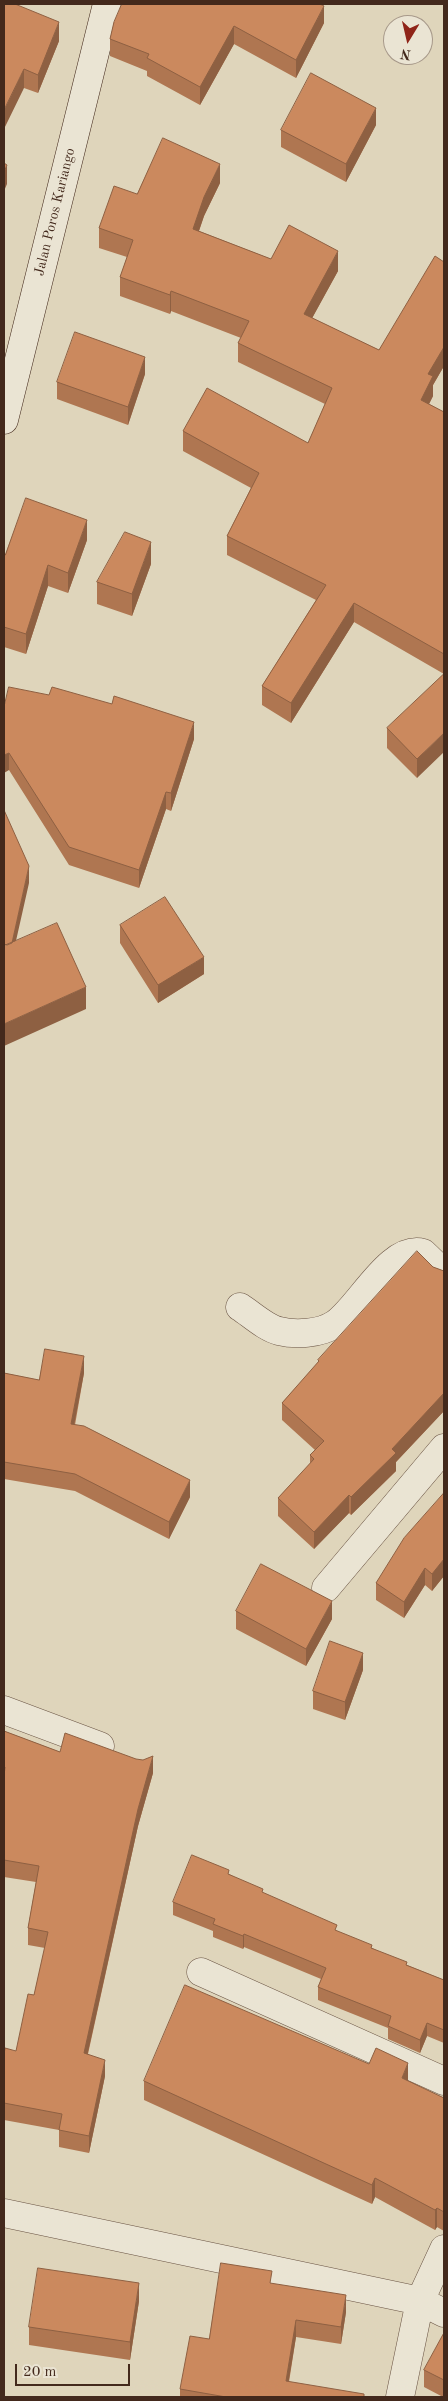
<!DOCTYPE html>
<style>
body{margin:0}
#map{position:relative;width:448px;height:2401px;overflow:hidden;background:#dfd5bb;font-family:"Old Standard TT",serif}
canvas{display:block}
.frame{position:absolute;inset:0;border:5px solid #43291c;pointer-events:none}
.north{position:absolute;left:383px;top:15px;width:50px;height:50px;box-sizing:border-box;background:#eae4d3;border:1px solid #a7998a;border-radius:50%;rotate:189deg;font-size:14px;font-weight:700;line-height:20px;text-align:center;color:#43291c}
.north::after{content:'';display:block;margin:auto;width:18px;height:22px;background:#8f2418;clip-path:polygon(50% 0,100% 100%,50% 72%,0 100%)}
.scale{position:absolute;left:15px;top:2364px;width:115px;height:22px;box-sizing:border-box;border:2px solid #43291c;border-top:0;padding-left:6px;font-size:15px;line-height:18px;white-space:nowrap;color:#43291c;-webkit-text-stroke:4px #eae4d3;paint-order:stroke}
</style>
<div id="map">
<canvas width="448" height="2401"></canvas>
<div class="frame"></div>
<div class="north">N</div>
<div class="scale">20 m</div>
</div>
<script>
const g = document.querySelector('canvas').getContext('2d');
g.lineJoin = 'round';
function stroke(path, color, width, dash) { g.strokeStyle = color; g.lineWidth = width; g.lineCap = dash ? 'butt' : 'round'; g.setLineDash(dash || []); g.stroke(path); }
function fillPath(path, color) { g.fillStyle = color; g.fill(path, 'evenodd'); }
function drawText(font, color, halo, rows, align = 'center') {
  g.font = font + ' "Old Standard TT",serif'; g.lineWidth = 4; g.setLineDash([]); g.textBaseline = 'middle'; g.strokeStyle = halo; g.fillStyle = color; for (const [text, x, y, turn = 0] of rows) {
    g.save(); g.translate(x, y); g.rotate((+turn || 0) * Math.PI / 180); g.textAlign = isNaN(turn) ? turn : align; if (halo) g.strokeText(text, 0, 0); g.fillText(text, 0, 0); g.restore();
  }
}
const minor = new Path2D(`
 M240 1307C251 1314 266 1328 279 1331 295 1335 320 1334 335 1324 360 1307 390 1244 423 1253L444 1273
 M326 1588 444 1448
 M4 1710 100 1746
 M201 1972 444 2081
 M4 2213 420 2301 444 2313
 M400 2397 420 2301 444 2249`);
const secondary = new Path2D(`
 M4 420 107 4`);
stroke(minor, '#6a5444', 29);
stroke(secondary, '#43291c', 29);
stroke(minor, '#eae4d3', 28);
stroke(secondary, '#eae4d3', 28);
fillPath(new Path2D(`
 M4 4 59 41 38 93 24 88Z
 M114 22 324 23 296 78 234 44 200 105 147 76V71L110 56V39Z
 M376 125 346 182 281 147V130Z
 M220 183 204 216 199 231 271 259 338 271 312 318 379 350 444 262V366L433 385V396L429 404 444 412V674L354 622 291 723 262 705V686L316 600 227 555V536L251 488 183 451V431L308 443 325 404 238 362V343L241 338 171 311 170 314 120 296V277L127 257 99 248V228L137 194Z
 M145 374 128 425 57 399V382Z
 M87 540 68 593 48 586 26 654 4 647V555Z
 M151 564 132 616 97 604V582Z
 M444 674 417 778 387 748V728Z
 M4 707 194 739 171 811 166 809 139 888 69 865 9 770Z
 M120 925 204 974 158 1003 120 943Z
 M433 1267 444 1271V1411L396 1462V1471L351 1515 349 1513 314 1549 278 1516V1498L310 1464V1455L315 1450 282 1420V1403L318 1363V1360Z
 M4 1373 39 1380 84 1373 75 1425 190 1497 169 1539 75 1491 4 1479Z
 M444 1493V1576L432 1591 425 1585 404 1618 376 1600V1583Z
 M236 1611 332 1619 306 1666 236 1629Z
 M363 1670 345 1720 313 1709V1691Z
 M4 1731 60 1752 153 1773 138 1826 88 2054 105 2076 89 2153 59 2147V2130L4 2120V2054L16 2051 34 1995 45 1948 28 1945V1928L36 1882 4 1877Z
 M229 1874 263 1893 337 1931 407 1965 444 1980V2043L427 2036 420 2053 388 2039V2028L318 2000V1987L321 1979 244 1947 243 1949 213 1937V1931L173 1915V1902Z
 M144 2081H408L444 2098V2231L437 2227 435 2230 375 2197 372 2204 144 2100Z
 M272 2284 346 2312 341 2344 296 2337 289 2382 364 2397H180V2389L209 2339Z
 M139 2301 130 2360 29 2345V2327Z
 M444 2333V2397H443L424 2387V2370Z`), '#af7651');
fillPath(new Path2D(`
 M324 6V23L296 78V60Z
 M59 22V41L38 93V75Z
 M234 26V44L200 105V87Z
 M24 69V88L4 129V110Z
 M376 108V125L346 182V164Z
 M220 164V183L204 216 193 248V229L204 197Z
 M7 165V184L4 191V172Z
 M338 251V271L304 333V314Z
 M171 291V311L170 314V295Z
 M444 347V366L433 385V396L421 420V400L428 374Z
 M145 357V374L128 425V407Z
 M87 520V540L68 593V573Z
 M151 542V564L132 616V594Z
 M48 565V586L26 654V634Z
 M354 603V622L291 723V703Z
 M194 722V739L171 811V793Z
 M444 733V752L417 778V759Z
 M9 753V770L4 773V755Z
 M166 792V809L139 888V870Z
 M29 866V883L11 963V946Z
 M204 957V974L158 1003V985Z
 M86 987V1009L4 1046V1024Z
 M84 1356V1373L71 1441V1424Z
 M444 1393V1411L396 1462V1471L351 1515V1497L392 1449Z
 M190 1480V1497L169 1539V1522Z
 M349 1495V1513L314 1549V1532Z
 M444 1559V1576L432 1591V1574Z
 M425 1568V1585L404 1618V1602Z
 M332 1601V1619L306 1666V1649Z
 M363 1653V1670L345 1720V1702Z
 M153 1756V1773L138 1826 84 2070V2053L138 1809Z
 M244 1934V1947L243 1949V1936Z
 M427 2023V2036L420 2053V2040Z
 M105 2060V2076L89 2153V2136Z
 M408 2063V2082L402 2078Z
 M375 2178V2197L372 2204V2185Z
 M437 2208V2227L435 2230V2210Z
 M139 2283V2301L130 2360V2342Z
 M346 2295V2312L341 2344V2327Z
 M296 2320V2337L286 2397V2381Z`), '#8e6042');
const building = new Path2D(`
 M4 4H15L59 22 38 75 24 69 4 110Z
 M122 4H320L324 6 296 60 234 26 200 87 147 58 149 54 110 39 114 22Z
 M311 73 376 108 346 164 281 130Z
 M163 138 220 164 204 197 193 229 271 259 289 225 338 251 304 314 379 350 435 256 444 262V347L428 374 433 376 421 400 444 412V654L354 603 291 703 262 686 326 585 227 536 259 473 183 431 207 388 308 443 332 388 238 343 249 321 171 291 170 295 120 277 133 240 99 228 114 186 137 194Z
 M4 163 7 165 4 172Z
 M75 332 145 357 128 407 57 382Z
 M26 498 87 520 68 573 48 565 26 634 4 627V555H5Z
 M125 532 151 542 132 594 97 582Z
 M444 674V733L417 759 387 728Z
 M9 687 49 695 52 687 112 704 114 696 194 722 171 793 166 792 139 870 69 847 9 753 4 755V707Z
 M4 810 29 866 12 943 7 945 4 944Z
 M165 897 204 957 158 985 120 925Z
 M57 923 86 987 4 1024V946Z
 M417 1251 433 1267 444 1271V1393L392 1449 396 1453 351 1497 349 1495 314 1532 278 1498 314 1459 310 1455 324 1441 282 1403 319 1361 318 1360Z
 M45 1349 84 1356 71 1424 84 1426 190 1480 169 1522 75 1474 4 1462V1373L39 1380Z
 M444 1493V1559L432 1574 425 1568 404 1602 376 1583 404 1538Z
 M261 1564 332 1601 306 1649 236 1611Z
 M330 1641 363 1653 345 1702 313 1691Z
 M4 1731 60 1752 65 1733 136 1759 143 1760 153 1756 138 1809 84 2053 105 2060 89 2136 59 2130 62 2114 4 2103V2054L5 2048 16 2051 28 1994 34 1995 48 1932 28 1928 39 1866 4 1860V1776L5 1767 4 1766Z
 M192 1855 229 1870 228 1874 263 1889 262 1892 337 1925 335 1930 372 1945 371 1948 407 1962 406 1965 444 1980V2030L427 2023 420 2040 388 2026 391 2016 318 1987 326 1968 244 1934 243 1936 213 1924 215 1919 173 1902Z
 M185 1985 369 2064 376 2048 408 2063 402 2078 444 2098V2212L437 2208 435 2210 375 2178 372 2185 144 2081Z
 M221 2263 272 2271 270 2283 346 2295 341 2327 296 2320 286 2381 364 2394V2397H226L180 2389 190 2336 209 2339Z
 M38 2268 139 2283 130 2342 29 2327Z
 M444 2333V2380L424 2370Z`);
fillPath(building, '#cb895e');
stroke(building, '#8e6042', 1);
drawText('14px', '#43291c', '#eae4d3', [
 ["Jalan Poros Kariango",55,212,-76]
]);
</script>
